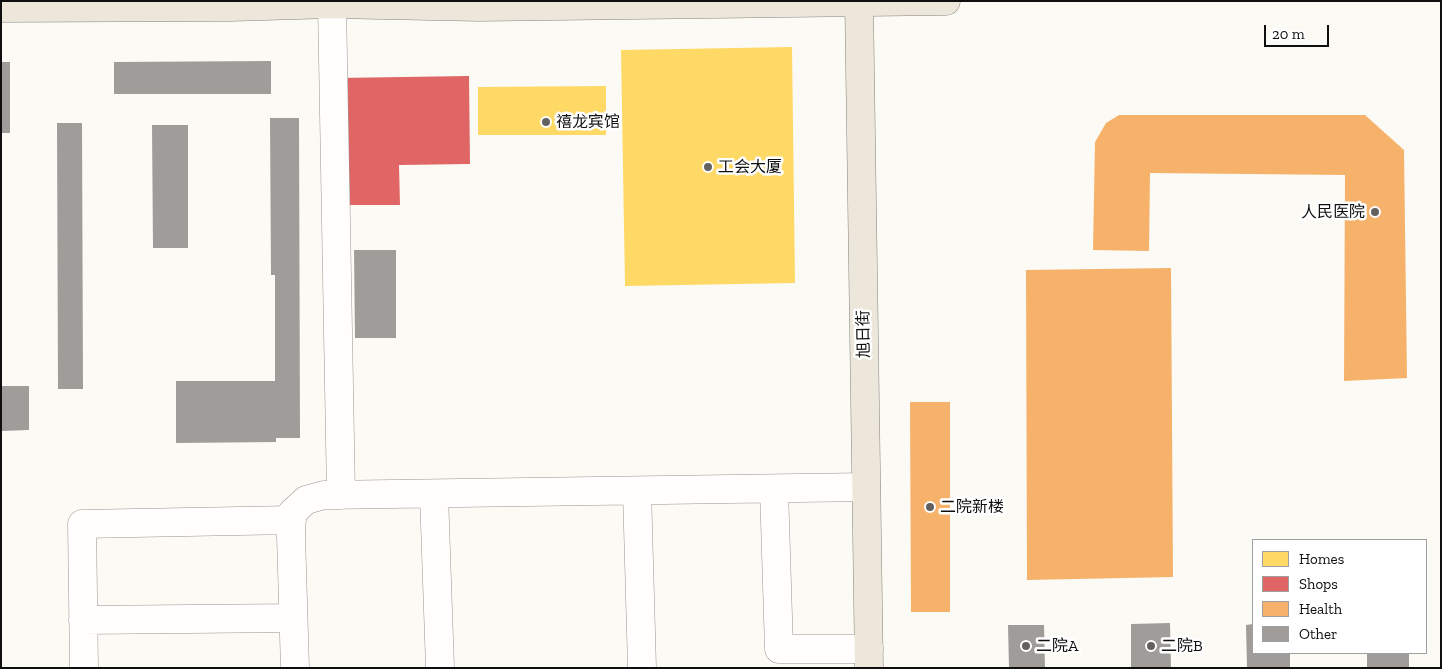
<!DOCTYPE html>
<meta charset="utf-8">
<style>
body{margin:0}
#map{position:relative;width:1442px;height:669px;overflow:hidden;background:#fcfaf4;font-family:"Zilla Slab",serif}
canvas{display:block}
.frame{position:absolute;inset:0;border:2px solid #0f0f0f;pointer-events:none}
.legend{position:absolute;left:1252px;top:539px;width:175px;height:115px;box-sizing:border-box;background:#fff;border:1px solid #9f9f9f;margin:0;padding:6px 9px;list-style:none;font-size:15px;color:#0f0f0f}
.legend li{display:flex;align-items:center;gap:10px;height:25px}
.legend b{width:25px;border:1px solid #9f9f9f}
.scale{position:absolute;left:1264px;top:25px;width:65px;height:22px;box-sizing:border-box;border:2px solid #0f0f0f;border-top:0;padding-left:6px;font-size:15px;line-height:18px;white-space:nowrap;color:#0f0f0f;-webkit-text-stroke:4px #fff;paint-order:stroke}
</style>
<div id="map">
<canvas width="1442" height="669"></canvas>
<div class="frame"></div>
<ul class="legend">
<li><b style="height:14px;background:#ffd966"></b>Homes</li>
<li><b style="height:14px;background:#e06666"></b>Shops</li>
<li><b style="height:14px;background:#f6b26b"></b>Health</li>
<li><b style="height:14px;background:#9f9c99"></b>Other</li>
</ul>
<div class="scale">20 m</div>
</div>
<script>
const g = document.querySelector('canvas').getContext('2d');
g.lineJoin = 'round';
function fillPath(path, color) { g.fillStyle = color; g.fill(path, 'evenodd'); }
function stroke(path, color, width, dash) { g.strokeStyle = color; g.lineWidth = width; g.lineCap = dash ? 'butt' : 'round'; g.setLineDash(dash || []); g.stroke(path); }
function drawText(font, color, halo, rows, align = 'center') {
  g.font = font + ' "Zilla Slab","Noto Sans SC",serif'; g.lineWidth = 5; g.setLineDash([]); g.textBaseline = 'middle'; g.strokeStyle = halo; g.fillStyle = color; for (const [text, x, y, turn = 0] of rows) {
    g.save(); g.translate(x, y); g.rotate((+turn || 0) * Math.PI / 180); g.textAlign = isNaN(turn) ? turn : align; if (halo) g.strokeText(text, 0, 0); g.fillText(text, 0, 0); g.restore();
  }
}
fillPath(new Path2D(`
 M792 47 795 283 625 286 621 50Z
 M606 86V135H478V87Z`), '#ffd966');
fillPath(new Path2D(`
 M469 76 470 164 399 165 400 205H339L338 78Z`), '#e06666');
fillPath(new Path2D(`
 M1119 115H1365L1404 150 1407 378 1344 381 1345 175 1150 173 1149 251 1093 250 1095 142 1106 123Z
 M1171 268 1173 577 1027 580 1026 270Z
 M910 402H950V612H911Z`), '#f6b26b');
fillPath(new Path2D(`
 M271 61V94H114V62Z
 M1 62H10V133H1Z
 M270 118H299L300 438H276V442L176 443V381H275V275H271Z
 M57 123H82L83 389H58Z
 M152 125H188V248H153Z
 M354 250H396V338H355Z
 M1 386H29V430L1 431Z
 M1170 623 1171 668H1131V624Z
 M1253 624V653H1290V668H1247L1246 625Z
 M1008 625H1044L1045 668H1009Z
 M1367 653H1409V668H1367Z`), '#9f9c99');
const minor = new Path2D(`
 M332 4 341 495
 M774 489 779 649H869
 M637 491 642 668
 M434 494 440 668
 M83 620 293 618
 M84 668 82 524 292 520
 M295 668 291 536 292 513 306 500 324 495 866 487`);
const major = new Path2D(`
 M859 1 869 668
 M1 8 231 7 332 4 479 7 946 1`);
stroke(minor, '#969592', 29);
stroke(major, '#83827f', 29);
stroke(minor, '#fffefd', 28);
stroke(major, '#ece7da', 28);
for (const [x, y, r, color] of [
 [546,122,5,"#62615f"],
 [708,167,5,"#62615f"],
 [1375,212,5,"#62615f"],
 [930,507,5,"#62615f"],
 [1026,646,5,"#62615f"],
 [1151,646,5,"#62615f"]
]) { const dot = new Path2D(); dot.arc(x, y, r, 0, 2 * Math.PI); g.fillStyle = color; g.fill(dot); stroke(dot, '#fff', 2); }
drawText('16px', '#0f0f0f', '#fff', [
 ["禧龙宾馆",556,122],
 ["工会大厦",718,167],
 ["人民医院",1365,212,"right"],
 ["二院新楼",940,507],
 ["二院A",1036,646],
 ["二院B",1161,646]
], 'left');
drawText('16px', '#0f0f0f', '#fff', [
 ["旭日街",864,334,-91]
]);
</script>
